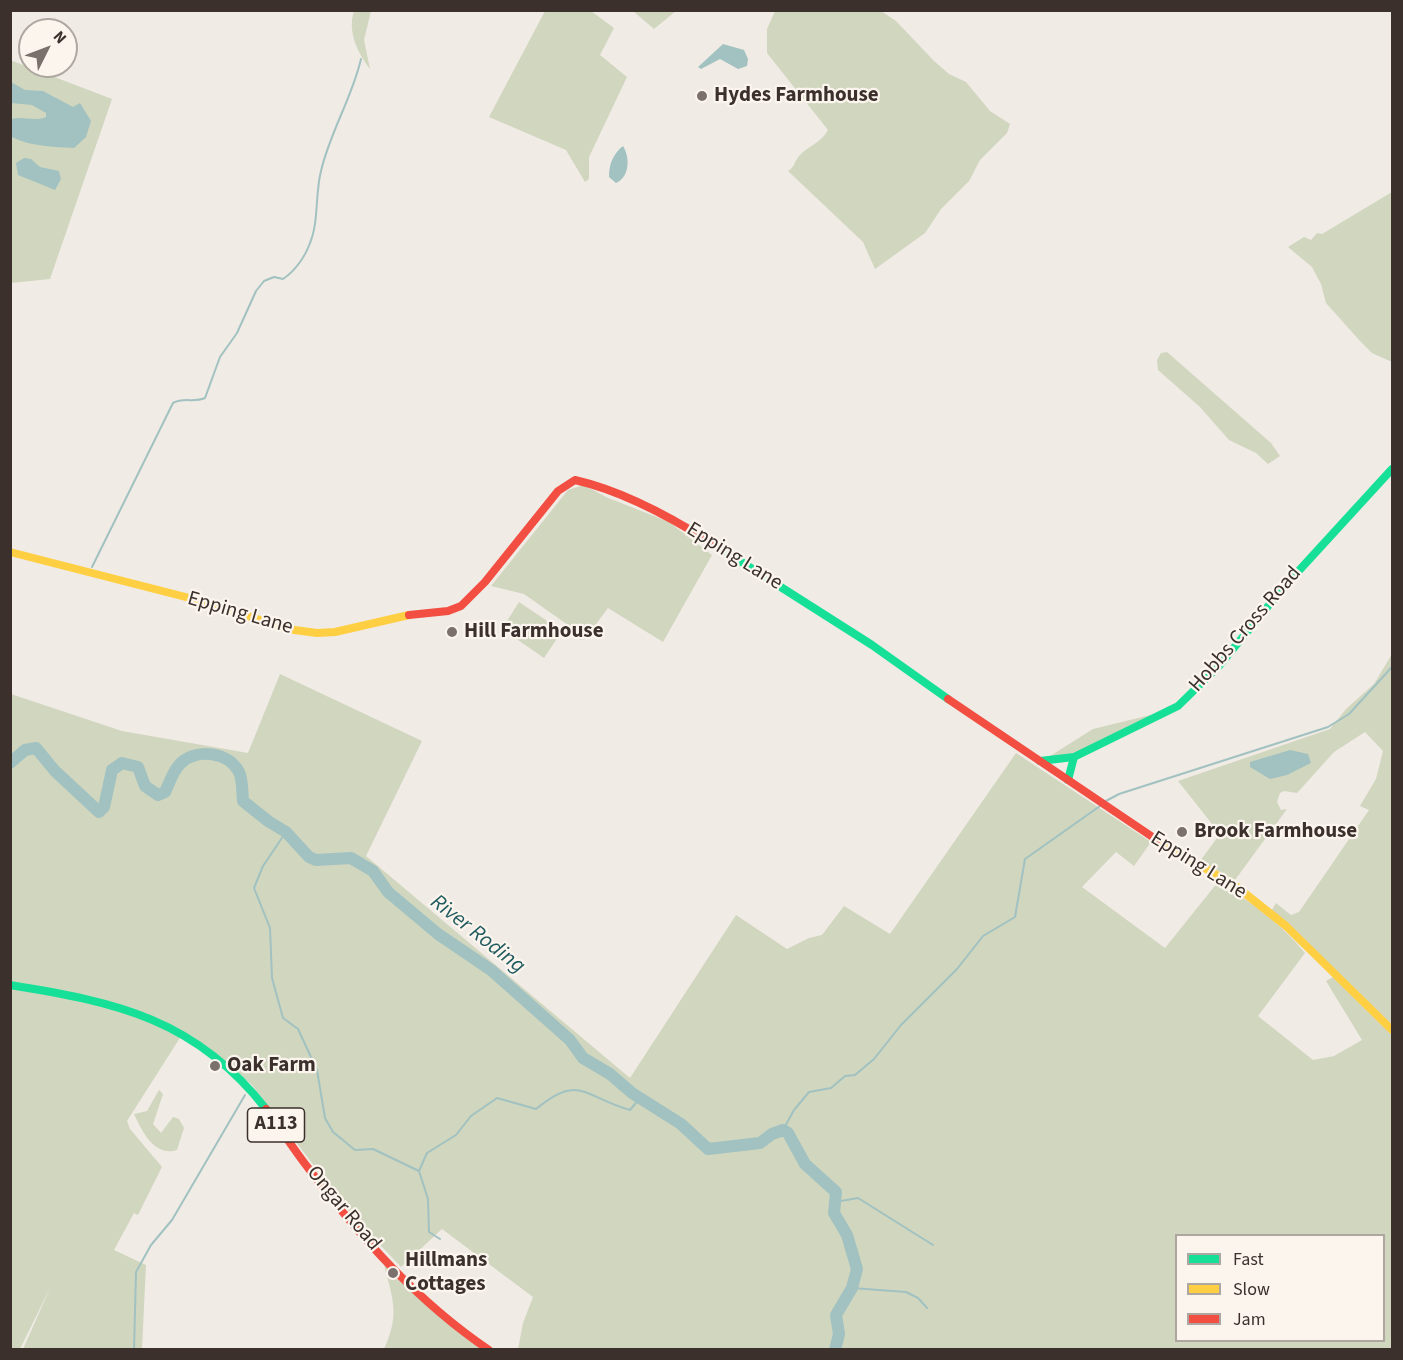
<!DOCTYPE html>
<style>
body{margin:0}
#map{position:relative;width:1403px;height:1360px;overflow:hidden;background:#f0ebe5;font-family:"Source Sans 3",sans-serif}
canvas{display:block}
.frame{position:absolute;inset:0;border:12px solid #3b302b;pointer-events:none}
.legend{position:absolute;left:1175px;top:1234px;width:210px;height:108px;box-sizing:border-box;background:#fbf5ee;border:2px solid #aea6a0;margin:0;padding:8px 10px;list-style:none;font-size:18px;color:#3b302b}
.legend li{display:flex;align-items:center;gap:12px;height:30px}
.legend b{width:30px;border:2px solid #aea6a0}
.north{position:absolute;left:18px;top:18px;width:60px;height:60px;box-sizing:border-box;background:#fbf5ee;border:2px solid #aea6a0;border-radius:50%;rotate:48deg;font-size:16px;font-weight:700;line-height:24px;text-align:center;color:#3b302b}
.north::after{content:'';display:block;margin:auto;width:21px;height:27px;background:#7a716c;clip-path:polygon(50% 0,100% 100%,50% 72%,0 100%)}
</style>
<div id="map">
<canvas width="1403" height="1360"></canvas>
<div class="frame"></div>
<ul class="legend">
<li><b style="height:8px;background:#16e098"></b>Fast</li>
<li><b style="height:8px;background:#ffcf43"></b>Slow</li>
<li><b style="height:8px;background:#f24e42"></b>Jam</li>
</ul>
<div class="north">N</div>
</div>
<script>
const g = document.querySelector('canvas').getContext('2d');
g.lineJoin = 'round';
function fillPath(path, color) { g.fillStyle = color; g.fill(path, 'evenodd'); }
function stroke(path, color, width, dash) { g.strokeStyle = color; g.lineWidth = width; g.lineCap = dash ? 'butt' : 'round'; g.setLineDash(dash || []); g.stroke(path); }
function drawText(font, color, halo, rows, align = 'center') {
  g.font = font + ' "Source Sans 3",sans-serif'; g.lineWidth = 4.5; g.setLineDash([]); g.textBaseline = 'middle'; g.strokeStyle = halo; g.fillStyle = color; for (const [text, x, y, turn = 0] of rows) {
    g.save(); g.translate(x, y); g.rotate((+turn || 0) * Math.PI / 180); g.textAlign = isNaN(turn) ? turn : align; if (halo) g.strokeText(text, 0, 0); g.fillText(text, 0, 0); g.restore();
  }
}
fillPath(new Path2D(`
 M354 11H371L364 40 370 69C358 53 347 32 354 11Z
 M545 11H591L614 28 600 55 627 77 589 157V179L585 182 566 150 489 117Z
 M633 11H676L654 29Z
 M775 11H881L896 21 934 61 949 74 966 82 990 111 1010 124 1007 133 980 160 969 181 941 209 925 233 875 269 863 242 788 171C795 167 794 162 799 156 808 146 821 143 828 130L767 53V29Z
 M10 60 112 99 50 279 11 283Z
 M1392 192V362L1372 353 1360 341 1326 303 1321 284 1312 267 1288 247 1304 237 1311 240 1317 233 1322 234Z
 M1167 352 1271 443 1280 456 1268 464 1256 453 1229 440 1200 407 1158 370 1157 360 1161 353Z
 M584 485 606 497 669 522 712 555 663 642 608 608 585 639 580 640 568 625 524 594 491 586 568 490Z
 M519 602 562 631 544 658 502 629Z
 M1392 654V1025L1272 910 1276 903 1291 915 1299 912 1369 810 1360 806 1376 779 1383 751 1365 732 1334 752 1297 793 1284 791 1280 793 1277 802 1281 810 1287 809 1235 880 1200 861 1220 834 1178 781 1330 729 1346 709 1374 684Z
 M280 674 422 741 366 856 630 1078 736 915 787 949 809 938 822 935 844 906 890 934 1016 753 1151 842 1134 866 1116 852 1082 887 1165 948 1218 882C1251 902 1280 922 1305 953L1258 1016 1313 1060 1334 1056 1362 1040 1326 981 1333 977 1392 1035V1349H518L523 1323 533 1297 442 1229 401 1267 352 1215 252 1085 222 1059 183 1033 127 1121 130 1129 162 1167 138 1215 134 1213 114 1250 146 1265 142 1349H23L51 1286 20 1349 11 1350V694L122 731 248 753ZM1176 1236H1384V1340H1176Z
 M1159 713 1073 754 1047 758 1093 729Z
 M159 1090 163 1094 153 1124 161 1133 173 1117 179 1119 184 1128 177 1150C154 1157 142 1131 134 1114L147 1111Z
 M384 1265 483 1349H384C400 1314 393 1300 384 1265Z`), '#d1d6bf');
fillPath(new Path2D(`
 M723 44 744 50 748 59 747 66 738 69 720 59 701 69 698 67Z
 M11 82 25 90 43 91 73 107 80 103 91 121 86 137 74 148C54 147 29 146 12 137L11 119C23 116 34 122 46 117V113L32 105 11 103Z
 M623 146C630 157 630 177 616 183L609 177C609 164 613 154 623 146Z
 M24 158 31 159 40 167 59 171 61 179 55 190 18 175 16 163Z
 M1290 750 1308 754 1311 763 1287 775 1270 779 1250 767V762Z`), '#a1c2c1');
stroke(new Path2D(`
 M92 567 173 403C184 397 193 403 205 398L220 357 237 333 256 291 264 281 274 277 283 279C295 271 305 257 310 243 319 221 315 194 321 171 330 132 352 98 361 59
 M1104 802 1119 794 1328 727 1349 714 1392 667
 M286 832 263 866 254 888 270 928 272 978 283 1018 298 1029 317 1070 325 1118 333 1132 355 1150 373 1149 419 1171 428 1199 429 1232 440 1239
 M783 1130 794 1110 809 1092 831 1088 845 1076 855 1075 874 1059 901 1025 957 969 983 936 1015 917 1025 859 1100 806
 M419 1171 427 1153 456 1135 471 1116 497 1098 536 1109C579 1073 584 1097 630 1110L640 1098
 M835 1202 858 1198 933 1245
 M852 1288 906 1292 918 1298 927 1308
 M134 1350 136 1272 151 1245 172 1220 245 1095`), '#a1c2c1', 2);
stroke(new Path2D(`
 M10 763 25 750 36 748 55 771 99 812 104 807 112 770 122 763 138 767 145 786 158 795 165 792C170 782 173 770 181 763 197 748 229 752 239 772 243 780 242 792 243 801L268 821 286 832 309 857 316 860 351 858 373 871 388 892 438 934 491 970 570 1040 583 1058 610 1074 632 1093 681 1124 708 1149 760 1143 772 1134 783 1130 788 1133 805 1164 836 1192 834 1213 847 1235 857 1269 852 1288 836 1315 839 1334 835 1350`), '#a1c2c1', 12);
stroke(new Path2D(`
 M710 542 872 645 948 699
 M1040 761 1074 757 1178 706 1219 666 1283 588 1392 469
 M1068 780 1074 757
 M10 985C116 1002 196 1019 266 1109`), '#16e098', 8);
stroke(new Path2D(`
 M10 552 209 603 287 629 317 633 335 632 409 615
 M1157 840 1237 887 1286 926 1392 1030`), '#ffcf43', 8);
stroke(new Path2D(`
 M409 615 448 611 461 606 485 582 558 491 575 480C623 491 669 516 710 542
 M948 699 1157 840
 M266 1109C281 1129 294 1150 309 1169 360 1237 418 1302 489 1350`), '#f24e42', 8);
for (const [x, y, r, color] of [
 [702,96,6,"#7a716c"],
 [452,632,6,"#7a716c"],
 [1182,832,6,"#7a716c"],
 [215,1066,6,"#7a716c"],
 [393,1273,6,"#7a716c"]
]) { const dot = new Path2D(); dot.arc(x, y, r, 0, 2 * Math.PI); g.fillStyle = color; g.fill(dot); stroke(dot, '#fbf5ee', 2); }
for (const [x, y, w] of [
 [276,1125,57]
]) { const box = new Path2D(); box.roundRect(x - w / 2, y - 17, w, 34, 4.5); g.fillStyle = '#fbf5ee'; g.fill(box); stroke(box, '#3b302b', 1.5); }
drawText('bold 20px', '#3b302b', null, [
 ["A113",276,1125]
]);
drawText('bold 21px', '#3b302b', '#fbf5ee', [
 ["Hydes Farmhouse",714,96],
 ["Hill Farmhouse",464,632],
 ["Brook Farmhouse",1194,832],
 ["Oak Farm",227,1066],
 ["Hillmans",405,1261],
 ["Cottages",405,1285]
], 'left');
drawText('21px', '#3b302b', '#fbf5ee', [
 ["Epping Lane",734,557,32],
 ["Epping Lane",240,614,16],
 ["Hobbs Cross Road",1246,630,-49],
 ["Epping Lane",1198,866,32],
 ["Ongar Road",343,1209,50]
]);
drawText('italic 22px', '#1f5a5e', '#fbf5ee', [
 ["River Roding",477,935,38]
]);
</script>
